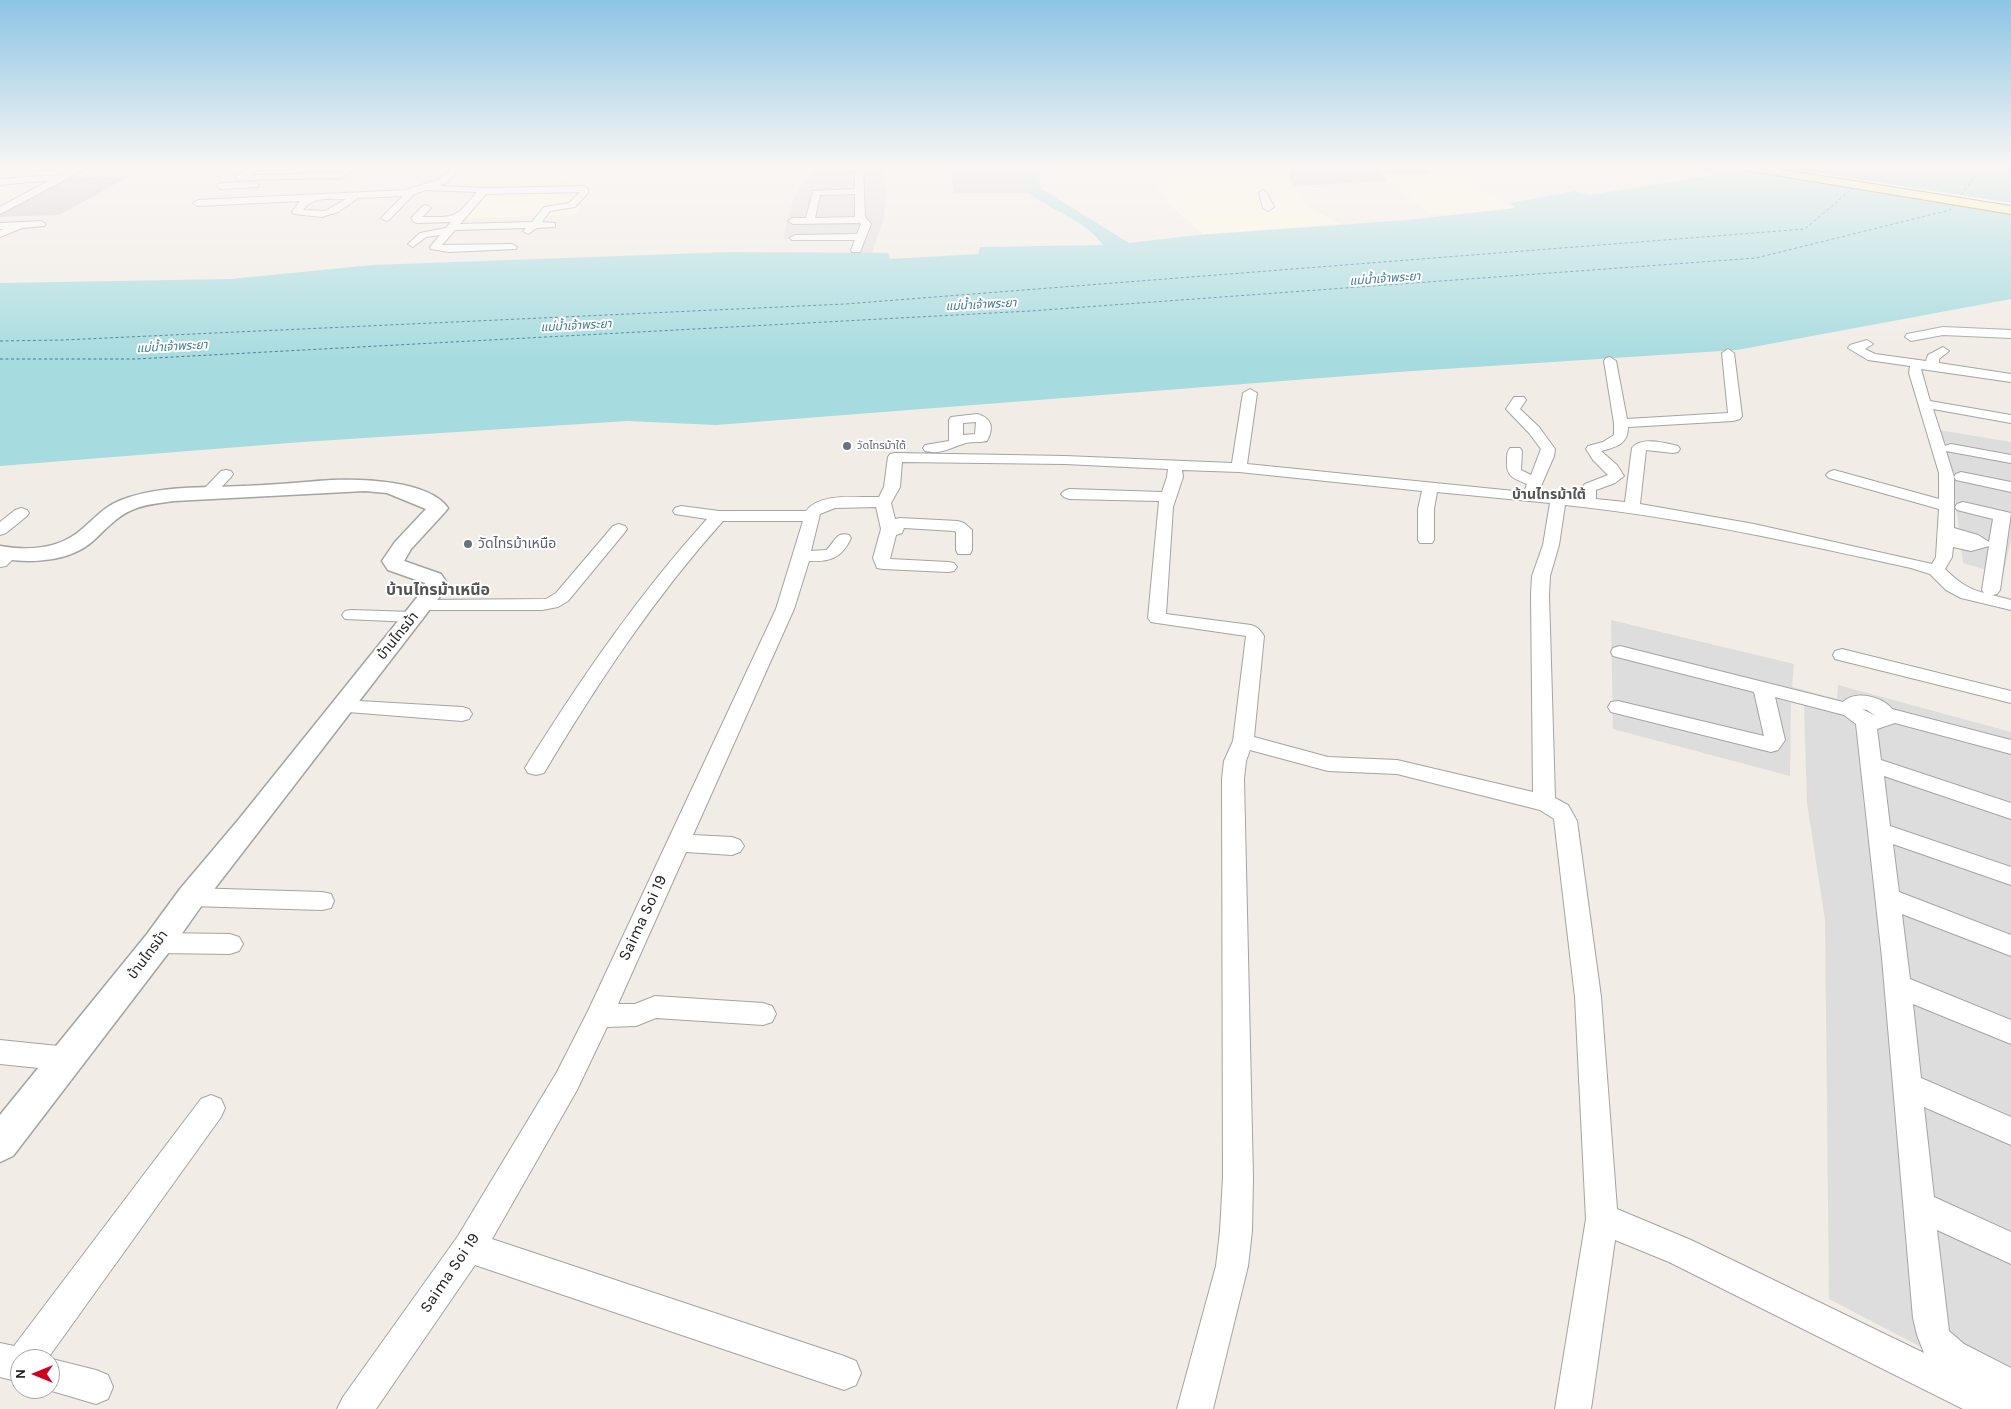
<!DOCTYPE html>
<meta charset="utf-8">
<style>
body{margin:0}
#map{position:relative;width:2011px;height:1409px;overflow:hidden;background:#f1ece6;font-family:Karla,sans-serif}
canvas{display:block}
.north{position:absolute;left:10px;top:1349px;width:50px;height:50px;box-sizing:border-box;background:#fff;border:1px solid #a6a6a6;border-radius:50%;rotate:270deg;font-size:14px;font-weight:700;line-height:20px;text-align:center;color:#202020}
.north::after{content:'';display:block;margin:auto;width:18px;height:22px;background:#d0001f;clip-path:polygon(50% 0,100% 100%,50% 72%,0 100%)}
</style>
<div id="map">
<canvas width="2011" height="1409"></canvas>
<div class="north">N</div>
</div>
<script>
const g = document.querySelector('canvas').getContext('2d');
g.lineJoin = 'round';
function fillPath(path, color) { g.fillStyle = color; g.fill(path, 'evenodd'); }
function stroke(path, color, width, dash) { g.strokeStyle = color; g.lineWidth = width; g.lineCap = dash ? 'butt' : 'round'; g.setLineDash(dash || []); g.stroke(path); }
function drawText(font, color, halo, rows, align = 'center') {
  g.font = font + ' Karla,"Noto Sans Thai",sans-serif'; g.lineWidth = 4; g.setLineDash([]); g.textBaseline = 'middle'; g.strokeStyle = halo; g.fillStyle = color; for (const [text, x, y, turn = 0] of rows) {
    g.save(); g.translate(x, y); g.rotate((+turn || 0) * Math.PI / 180); g.textAlign = isNaN(turn) ? turn : align; if (halo) g.strokeText(text, 0, 0); g.fillText(text, 0, 0); g.restore();
  }
}
fillPath(new Path2D(`
 M815 165H881L886 193 884 218 872 253H851L853 238 783 239 793 199Z
 M1939 430 2011 442V540L2003 575 1963 563 1954 488Z
 M1611 620 1794 664 1792 687 1837 699 1838 685 2011 732V1394L1829 1299 1825 920 1807 803 1804 705 1791 700 1790 776 1613 729Z`), '#dedddd');
fillPath(new Path2D(`
 M477 165H558L550 177 606 175 574 215 464 218 491 188H451Z
 M1155 165H1283L1307 206 1340 224 1203 234 1169 204 1157 188Z
 M1377 165H1441L1463 178 1471 179 1481 185V188L1513 208 1450 215 1429 212 1386 181Z`), '#fffae1');
fillPath(new Path2D(`
 M923 165H1026L1024 190 1027 193H954L951 171 937 170V165Z
 M1288 165H1377L1386 181 1294 186 1290 177Z
 M130 176 59 215 0 217V208L60 178Z`), '#cecece');
fillPath(new Path2D(`
 M1381 165H1419L1431 174H1386Z`), '#d5ecab');
fillPath(new Path2D(`
 M1026 165H1044L1039 183 1042 189 1129 243 1198 235 1408 220 1516 208 1510 203 1575 191 1590 195 1714 175 1698 169 1720 165H2011V299L1737 350 1398 372 716 425 627 421 302 442 0 466V283L231 279 372 265 730 252 888 253 890 259 978 254 980 247 1103 245C1086 220 1047 209 1024 190Z`), '#a6dbdf');
fillPath(new Path2D(`
 M1714 165H1767L2011 203V213Z`), '#fff');
stroke(new Path2D(`
 M1860 182 1880 165
 M1958 199 1984 165
 M0 341 63 340 845 304 1805 229 1853 188
 M0 359H136L1030 311 1756 258 1950 210 1955 204`), '#417b9b', 1, [3, 2.5]);
const minor = new Path2D(`
 M82 165H93L0 214V207L50 180 0 185V179L60 175Z
 M255 165 263 166 250 175 339 173 351 165H361L341 178 236 180V176Z
 M367 165H406L402 167 370 168H367Z
 M454 165H463L446 183 438 186 487 188 584 186 588 189V193L575 207 550 211 542 222 555 223V227L537 228 528 234 523 231 526 228 455 230 442 245 512 244 517 247 516 249 449 252 431 249 430 247 440 235 426 237 413 247 408 244 420 233 446 228 451 222 417 223 414 222 411 218 423 206 426 205 431 208 422 217C457 217 454 219 477 192L426 190 414 194 389 220 386 221 381 218 403 196 358 198 338 212 322 217 294 214 292 212 300 201 198 206 193 203 198 200 406 190 440 179ZM580 192 569 203 544 207 532 222 460 224 486 194ZM346 199 325 211 303 210C312 196 331 199 346 199Z
 M863 165 865 217 871 224 860 252H852L851 250 855 240H792L790 238 795 235 857 234 861 224 860 223 793 224 788 221 793 218H806L813 191 855 189V171L826 172 823 171V167ZM855 194V217L815 218 820 195Z
 M255 182 258 183V187L221 189 217 186 221 183Z
 M1263 190 1267 193 1274 207 1268 211 1263 208 1259 193Z
 M41 221 46 224 44 226 22 228 0 237V230L4 229H0V223Z
 M1943 327 2011 330V338L1943 335 1911 341 1905 337 1907 334Z
 M1867 340 1873 344 1865 349 1875 354 1926 361 1928 355 1943 347 1949 351 1939 359V363L2011 374V382L1921 369 1930 401 2011 415V423L1933 409 1945 446 1951 444 2011 455V463L1946 451 1954 477 1956 474 1961 472 2011 482V492L1956 480 1954 477V528L1978 535 1989 542 1993 519 1957 510 1955 507 1957 504 1963 502 2011 513 2000 590 1997 594 1992 595 2011 600V610L1961 598 1946 590 1930 574 1911 568C1796 543 1682 517 1565 505L1559 545 1550 576 1549 595 1555 798 1568 805 1577 821 1601 997 1617 1209 1691 1240 1924 1353 1917 1335 1913 1318 1882 958 1856 724 1844 715 1775 697 1785 740 1778 750 1771 752 1611 712 1608 707 1611 702 1618 701 1764 736 1754 692 1613 656 1611 652 1613 648 1620 646 1843 702C1855 690 1882 696 1892 709L2011 740V754L1895 723 1877 729 1881 760 2011 803V819L1884 776 1890 826 2011 867V885L1893 844 1899 892 2011 935V956L1902 914 1910 979 2011 1020V1044L1913 1004 1921 1078 2011 1117V1145L1924 1107 1934 1197 2011 1232V1264L1937 1230 1949 1331 1964 1344 2011 1368V1409H1963L1669 1262 1615 1240 1591 1409H1555L1586 1219 1575 997 1554 819 1540 810 1397 774 1328 771 1250 750 1246 761 1244 779 1253 1177 1252 1231 1248 1266 1213 1409H1177L1216 1266 1220 1231 1223 1177 1222 779 1224 761 1233 741 1246 636 1157 623 1151 622 1148 618 1159 501 1069 499 1064 497 1061 494 1064 491 1069 489 1162 492 1167 477 1168 469 1065 464 902 462 900 487 891 503 895 519 900 518 958 521 964 523 972 530V550L970 554H958L956 550V532L954 531 904 528 902 533 896 535 890 559 948 562 954 563 957 567 954 571 948 572 883 569 877 568 873 558 881 529 876 507 835 508 820 514 811 551 826 550C835 543 835 531 849 535L851 538C842 558 830 562 809 561L794 609 693 835 732 837 740 840 744 846 740 852 732 855 686 852 618 1004H635L655 996 763 1003 772 1006 776 1014 772 1022 763 1025 656 1018 636 1026 607 1027 577 1090 492 1239 844 1356 856 1361 861 1373 856 1385 844 1390 475 1265 376 1409H337L343 1397 458 1236 557 1072 588 1011 776 609 803 521H723C654 598 597 684 544 773L536 775 528 773 525 768 528 763C582 677 639 594 707 519L675 514 673 511 675 508 681 506 719 511H806C821 492 857 498 879 497L884 487 888 457 890 454 895 453 1065 456 1232 463 1243 393 1250 389 1257 393 1247 464 1524 492 1527 484C1513 478 1506 477 1507 460 1507 455 1507 452 1510 448H1520L1522 451 1521 470 1531 475 1541 449 1529 433 1506 409 1514 397H1524L1526 400 1520 409 1539 427 1555 449 1554 456 1538 493 1581 497 1580 489 1585 484 1608 475 1593 460 1586 449 1588 446 1603 442 1614 435V423L1604 361 1606 358 1610 357 1616 361 1627 419 1728 413 1722 353 1728 349 1734 353 1742 416 1740 419 1733 421 1628 427C1628 444 1617 447 1601 451L1617 465 1624 476 1615 483 1596 490V499L1625 502 1632 448C1641 436 1665 443 1678 446L1680 449 1678 452 1673 453 1646 450 1640 504 1754 524 1932 564 1936 557 1939 509 1829 478 1826 475 1829 472 1834 470 1939 499V473L1909 373 1910 366 1868 360 1848 348 1850 345ZM1182 470 1239 472 1422 491 1418 509V540L1420 543H1432L1434 540V509L1437 492 1550 503 1543 545 1532 576 1531 595 1533 792 1397 760 1328 757 1254 737 1264 636C1260 630 1258 627 1251 625L1166 614 1173 507 1183 477ZM1989 546 1982 590 1984 593C1968 589 1957 581 1945 569L1952 557 1953 547 1971 551ZM1862 709 1867 710 1876 716Z
 M977 414C992 418 994 428 987 441 980 443 970 441 963 444 950 448 940 455 925 451L923 448 925 445 949 441V420L951 417ZM976 422 975 434 963 435V423Z
 M226 470 231 471 233 474 231 477 212 497H202L199 494 202 491 221 471Z
 M21 508 27 510 29 513 27 516 6 533 0 535V522L15 510Z
 M619 524 625 526 627 529 625 532 568 601 558 607 542 610H423L417 609 414 605 417 601 423 600 546 599 556 593 613 526Z
 M10 549 16 550 18 554 6 566 0 567V554Z
 M351 610 413 612 419 613 422 617 419 621 413 622 345 619 342 615 345 611Z
 M1842 649 2011 691V703L1835 659 1833 655 1835 651Z
 M342 700 462 707 469 709 472 714 469 719 462 721 335 711 332 706 335 701Z
 M191 888 322 892 331 894 334 901 331 908 322 910 191 906 182 904 179 897 182 890Z
 M158 933 230 934 239 937 243 944 239 951 230 954 158 953 149 950 145 943 149 936Z
 M0 1040 68 1047 78 1050 82 1059 78 1068 68 1071 0 1064Z
 M211 1095 221 1099 225 1108 221 1117 48 1358 96 1370 108 1375 113 1387 108 1399 96 1404 45 1389H50V1359H20V1382L0 1377V1343L14 1346 201 1099Z`);
const tertiary = new Path2D(`
 M331 480C361 479 429 480 448 508L445 512 411 549 404 561 441 574 447 583 444 591 202 905 169 952 13 1156 0 1162V1115L147 934 180 889 239 819 423 590 425 583 388 570 382 561 395 542 426 509 387 493 365 491 174 501C160 503 145 504 132 510 117 516 105 530 93 541 69 562 30 564 0 558V546C29 551 60 549 82 529 94 519 104 507 119 501 157 485 203 488 243 486 272 485 302 482 331 480Z`);
const secondary = new Path2D(`
 M1727 165H1753L2011 206V214L1733 168Z`);
stroke(minor, '#a4a4a4', 2);
stroke(tertiary, '#a4a4a4', 3);
stroke(secondary, '#7c7602', 2);
fillPath(minor, '#fff');
fillPath(tertiary, '#fff');
fillPath(secondary, '#fbf5ba');
const sky = g.createLinearGradient(0, 0, 0, 362);
sky.addColorStop(0, '#8dc4e4');
sky.addColorStop(0.46, '#f9f6f4');
sky.addColorStop(1, '#f9f6f400');
g.fillStyle = sky;
g.fillRect(0, 0, 2011, 362);
for (const [x, y, r, color] of [
 [847,446,5,"#6b7280"],
 [468,544,5,"#6b7280"]
]) { const dot = new Path2D(); dot.arc(x, y, r, 0, 2 * Math.PI); g.fillStyle = color; g.fill(dot); stroke(dot, '#fff', 2); }
drawText('11px', '#5b616d', '#fff', [
 ["วัดไทรม้าใต้",857,446]
], 'left');
drawText('italic 12px', '#417b9b', '#fff', [
 ["แม่น้ำเจ้าพระยา",1385,279,-4],
 ["แม่น้ำเจ้าพระยา",981,305,-3],
 ["แม่น้ำเจ้าพระยา",576,326,-3],
 ["แม่น้ำเจ้าพระยา",172,347,-3]
]);
drawText('bold 14px', '#535353', '#fff', [
 ["บ้านไทรม้าใต้",1549,495]
]);
drawText('14px', '#5b616d', '#fff', [
 ["วัดไทรม้าเหนือ",478,544]
], 'left');
drawText('14px', '#202020', '#fff', [
 ["บ้านไทรม้า",398,636,-51],
 ["บ้านไทรม้า",148,955,-53]
]);
drawText('bold 16px', '#535353', '#fff', [
 ["บ้านไทรม้าเหนือ",438,590]
]);
drawText('16px', '#202020', '#fff', [
 ["Saima Soi 19",643,918,-65],
 ["Saima Soi 19",450,1273,-56]
]);
</script>
